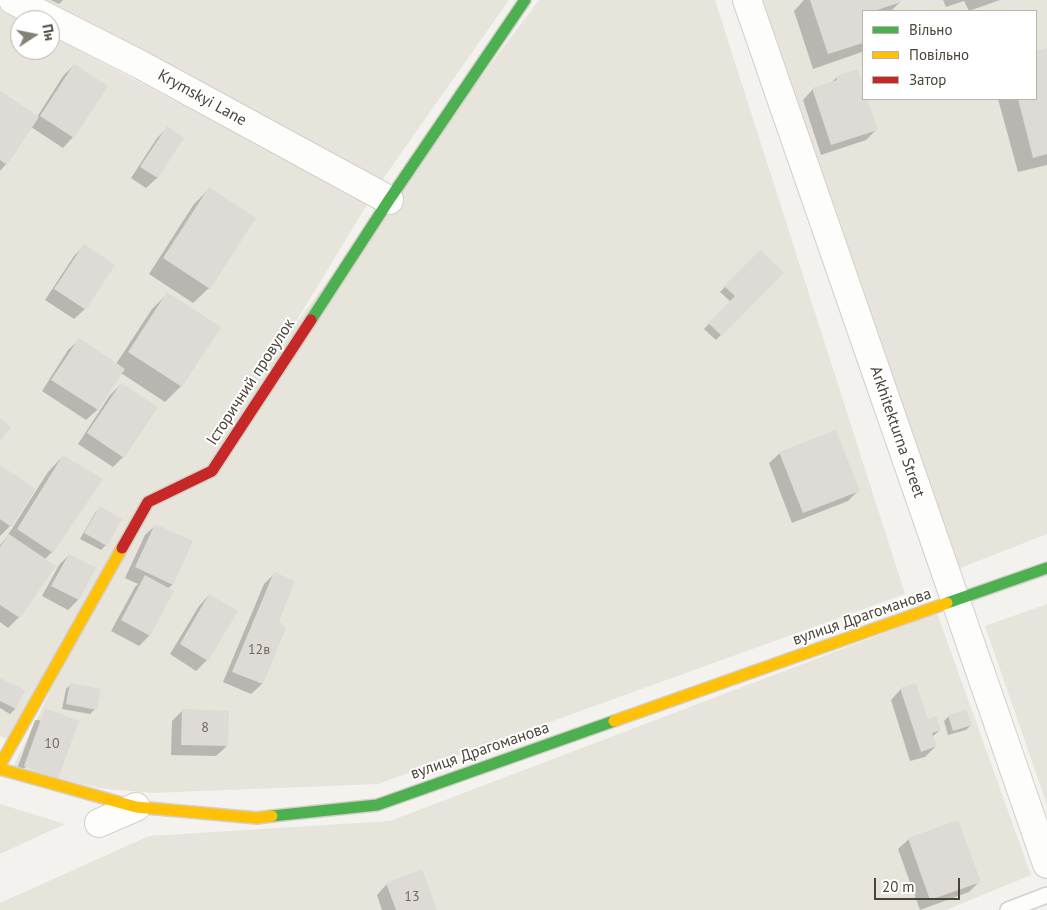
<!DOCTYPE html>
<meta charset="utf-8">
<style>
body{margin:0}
#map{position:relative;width:1047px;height:910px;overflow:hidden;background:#f4f2ee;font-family:"PT Sans",sans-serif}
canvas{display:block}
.legend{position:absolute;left:862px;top:10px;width:175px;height:90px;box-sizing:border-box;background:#fff;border:1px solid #b7b4b0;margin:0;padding:6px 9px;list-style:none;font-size:15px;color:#4b4439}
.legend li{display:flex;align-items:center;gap:10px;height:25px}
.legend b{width:25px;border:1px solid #b7b4b0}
.north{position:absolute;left:10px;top:10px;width:50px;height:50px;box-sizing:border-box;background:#fff;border:1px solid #b7b4b0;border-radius:50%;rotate:79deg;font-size:14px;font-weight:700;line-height:20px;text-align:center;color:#4b4439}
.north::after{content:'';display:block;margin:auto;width:18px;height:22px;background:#868178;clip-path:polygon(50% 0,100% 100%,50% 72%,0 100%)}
.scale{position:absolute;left:874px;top:878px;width:86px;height:22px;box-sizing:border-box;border:2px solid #4b4439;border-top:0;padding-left:6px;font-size:15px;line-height:18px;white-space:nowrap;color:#4b4439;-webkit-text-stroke:4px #fff;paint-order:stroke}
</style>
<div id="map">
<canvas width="1047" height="910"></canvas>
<ul class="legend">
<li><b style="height:6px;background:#4caf50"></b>Вільно</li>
<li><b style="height:6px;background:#ffc107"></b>Повільно</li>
<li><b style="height:6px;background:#c62828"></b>Затор</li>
</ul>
<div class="north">Пн</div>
<div class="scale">20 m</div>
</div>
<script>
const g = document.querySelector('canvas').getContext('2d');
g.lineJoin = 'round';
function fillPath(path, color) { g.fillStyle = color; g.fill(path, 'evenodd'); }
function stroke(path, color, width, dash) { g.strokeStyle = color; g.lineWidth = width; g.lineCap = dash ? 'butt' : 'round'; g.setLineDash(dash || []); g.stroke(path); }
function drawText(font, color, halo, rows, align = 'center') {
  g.font = font + ' "PT Sans",sans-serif'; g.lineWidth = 4; g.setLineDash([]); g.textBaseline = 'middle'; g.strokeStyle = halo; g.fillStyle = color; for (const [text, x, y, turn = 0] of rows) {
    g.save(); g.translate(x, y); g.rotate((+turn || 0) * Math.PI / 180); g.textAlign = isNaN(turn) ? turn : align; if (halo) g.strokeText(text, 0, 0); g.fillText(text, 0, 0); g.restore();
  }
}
fillPath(new Path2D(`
 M31 0H509L380 183Z
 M539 0H715L905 594 378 784 152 793 99 788 13 767 150 489 18 742 0 736V8L23 20H20V50H50V35L368 203 291 330Z
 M757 0H1047V534L950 572ZM863 11H1036V99H863Z
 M1047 604V805L985 626Z
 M937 613 1031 875 946 910H0V903L149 836 390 821Z
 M0 804 65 824 0 854Z`), '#e7e4dc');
fillPath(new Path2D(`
 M51 0H63L59 4Z
 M804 0H899L900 2 891 11H863L862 52 813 69 794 11Z
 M943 0H1000L969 11 964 1 946 7Z
 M1047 49V165L1018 172 998 99H1036V52Z
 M74 65 73 137 63 148 31 127 6 164 0 171V93L37 117 63 76Z
 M857 70 863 90V99H866L876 130 866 140 821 155 803 100 813 89 830 84 837 77Z
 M167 128 182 138 157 178 146 188 131 178 157 138Z
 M209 189V288L193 303 149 274 194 204Z
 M84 246 85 309 74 319 45 300 74 256Z
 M760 252 782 273 716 340 704 329 731 302 720 292Z
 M167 294 219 328 181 386 165 402 121 373 97 410 86 420 42 391 68 350 79 340 116 364 152 309Z
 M121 384 123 457 113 467 78 444 110 395Z
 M780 453 858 491 848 501 792 523 769 463Z
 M63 456 52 552 44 560 54 567 19 617 8 628 0 622V545L6 538 48 472Z
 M0 467 10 526 0 536Z
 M100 508 120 520 106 545 101 550 80 539 95 513Z
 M156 525 192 542 172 585 167 589 173 592 149 636 139 646 111 631 135 587 138 584 125 578 145 535Z
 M69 555 78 600 68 610 42 596 59 565Z
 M274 574 277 622 285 628 262 684 251 694 223 682 264 584Z
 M209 595 207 660 196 671 170 654 199 606Z
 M0 679 15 709 10 714 0 708Z
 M71 684 95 709 90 714 62 709 66 689Z
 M901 689 927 720 940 730 932 737 936 746 925 757 910 761 891 700Z
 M183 710 227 746 216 756 171 755 172 721Z
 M949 716 971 725 966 730 948 735 944 721Z
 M35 720 78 722 14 777Z
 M909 839 979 882 969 892 920 910 898 849Z
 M387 884 436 910H382L377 895Z`), '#0003');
fillPath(new Path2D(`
 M810 0H901V2L874 11H863V43L828 54Z
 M1047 48V154L1033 158 1018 99H1036V51Z
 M74 64 108 86 74 138 40 116Z
 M858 69 863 86V99H867L878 130 831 145 812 88 837 80 836 76Z
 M0 91 39 117 7 165 0 160Z
 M167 126 184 138 158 178 140 167Z
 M209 187 256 218 210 289 163 258Z
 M84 244 115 265 86 310 54 289Z
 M760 250 784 273 722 336 708 323 735 296 724 286Z
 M167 292 221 327 182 387 128 352Z
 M79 338 125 369 98 410 51 380Z
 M121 383 158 407 124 458 87 433Z
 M0 418 11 427 0 441Z
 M836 430 860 491 803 513 779 452Z
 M63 455 103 479 53 553 17 529Z
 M0 465 36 489 11 527 0 519Z
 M100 506 122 519 107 546 84 533Z
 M155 524 193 541 173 585 135 567Z
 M9 534 56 566 20 618 0 605V547Z
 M69 554 96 568 79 600 51 586Z
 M274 572 295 581 279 621 286 628 263 684 232 672Z
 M145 575 174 591 150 636 121 620Z
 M209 594 238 611 208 661 180 644Z
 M0 678 25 690 16 709 0 701Z
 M70 683 101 689 97 710 66 704Z
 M916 683 928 719 936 716 941 730 932 733 937 746 921 752 900 688Z
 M45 708 79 721 58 779 24 766Z
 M182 709 229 711 228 746 181 745Z
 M966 709 972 725 953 731 948 715Z
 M958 820 981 882 930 900 908 838Z
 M422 869 437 910H396L386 883Z`), '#dedbd6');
const lane = new Path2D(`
 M1008 910 1047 895`);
const street = new Path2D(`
 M13 0 141 65 389 200
 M747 0 1047 864
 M99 823 136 807`);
const fast = new Path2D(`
 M311 320 389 200 525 0
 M947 603 1047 568
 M272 816 377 805 614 721`);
const slow = new Path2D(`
 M614 721 947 603
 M0 765 122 548
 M0 769 136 807 257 818 272 816`);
const jam = new Path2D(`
 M122 548 148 502 212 471 311 320`);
stroke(lane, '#d2d0cb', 18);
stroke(street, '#d2d0cb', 30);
stroke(fast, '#d3cfc5', 14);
stroke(slow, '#d3cfc5', 14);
stroke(jam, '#d3cfc5', 14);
stroke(lane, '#fdfdfc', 15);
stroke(street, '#fdfdfc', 28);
stroke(fast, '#4caf50', 11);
stroke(slow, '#ffc107', 11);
stroke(jam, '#c62828', 11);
drawText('14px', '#706a61', null, [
 ["12в",259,650],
 ["8",205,728],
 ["10",52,744],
 ["13",412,897]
]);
drawText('16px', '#4b4439', '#fff', [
 ["Krymskyi Lane",202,98,29],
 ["Історичний провулок",251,382,-57],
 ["Arkhitekturna Street",897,432,71],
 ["вулиця Драгоманова",862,617,-19],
 ["вулиця Драгоманова",480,751,-19]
]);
</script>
